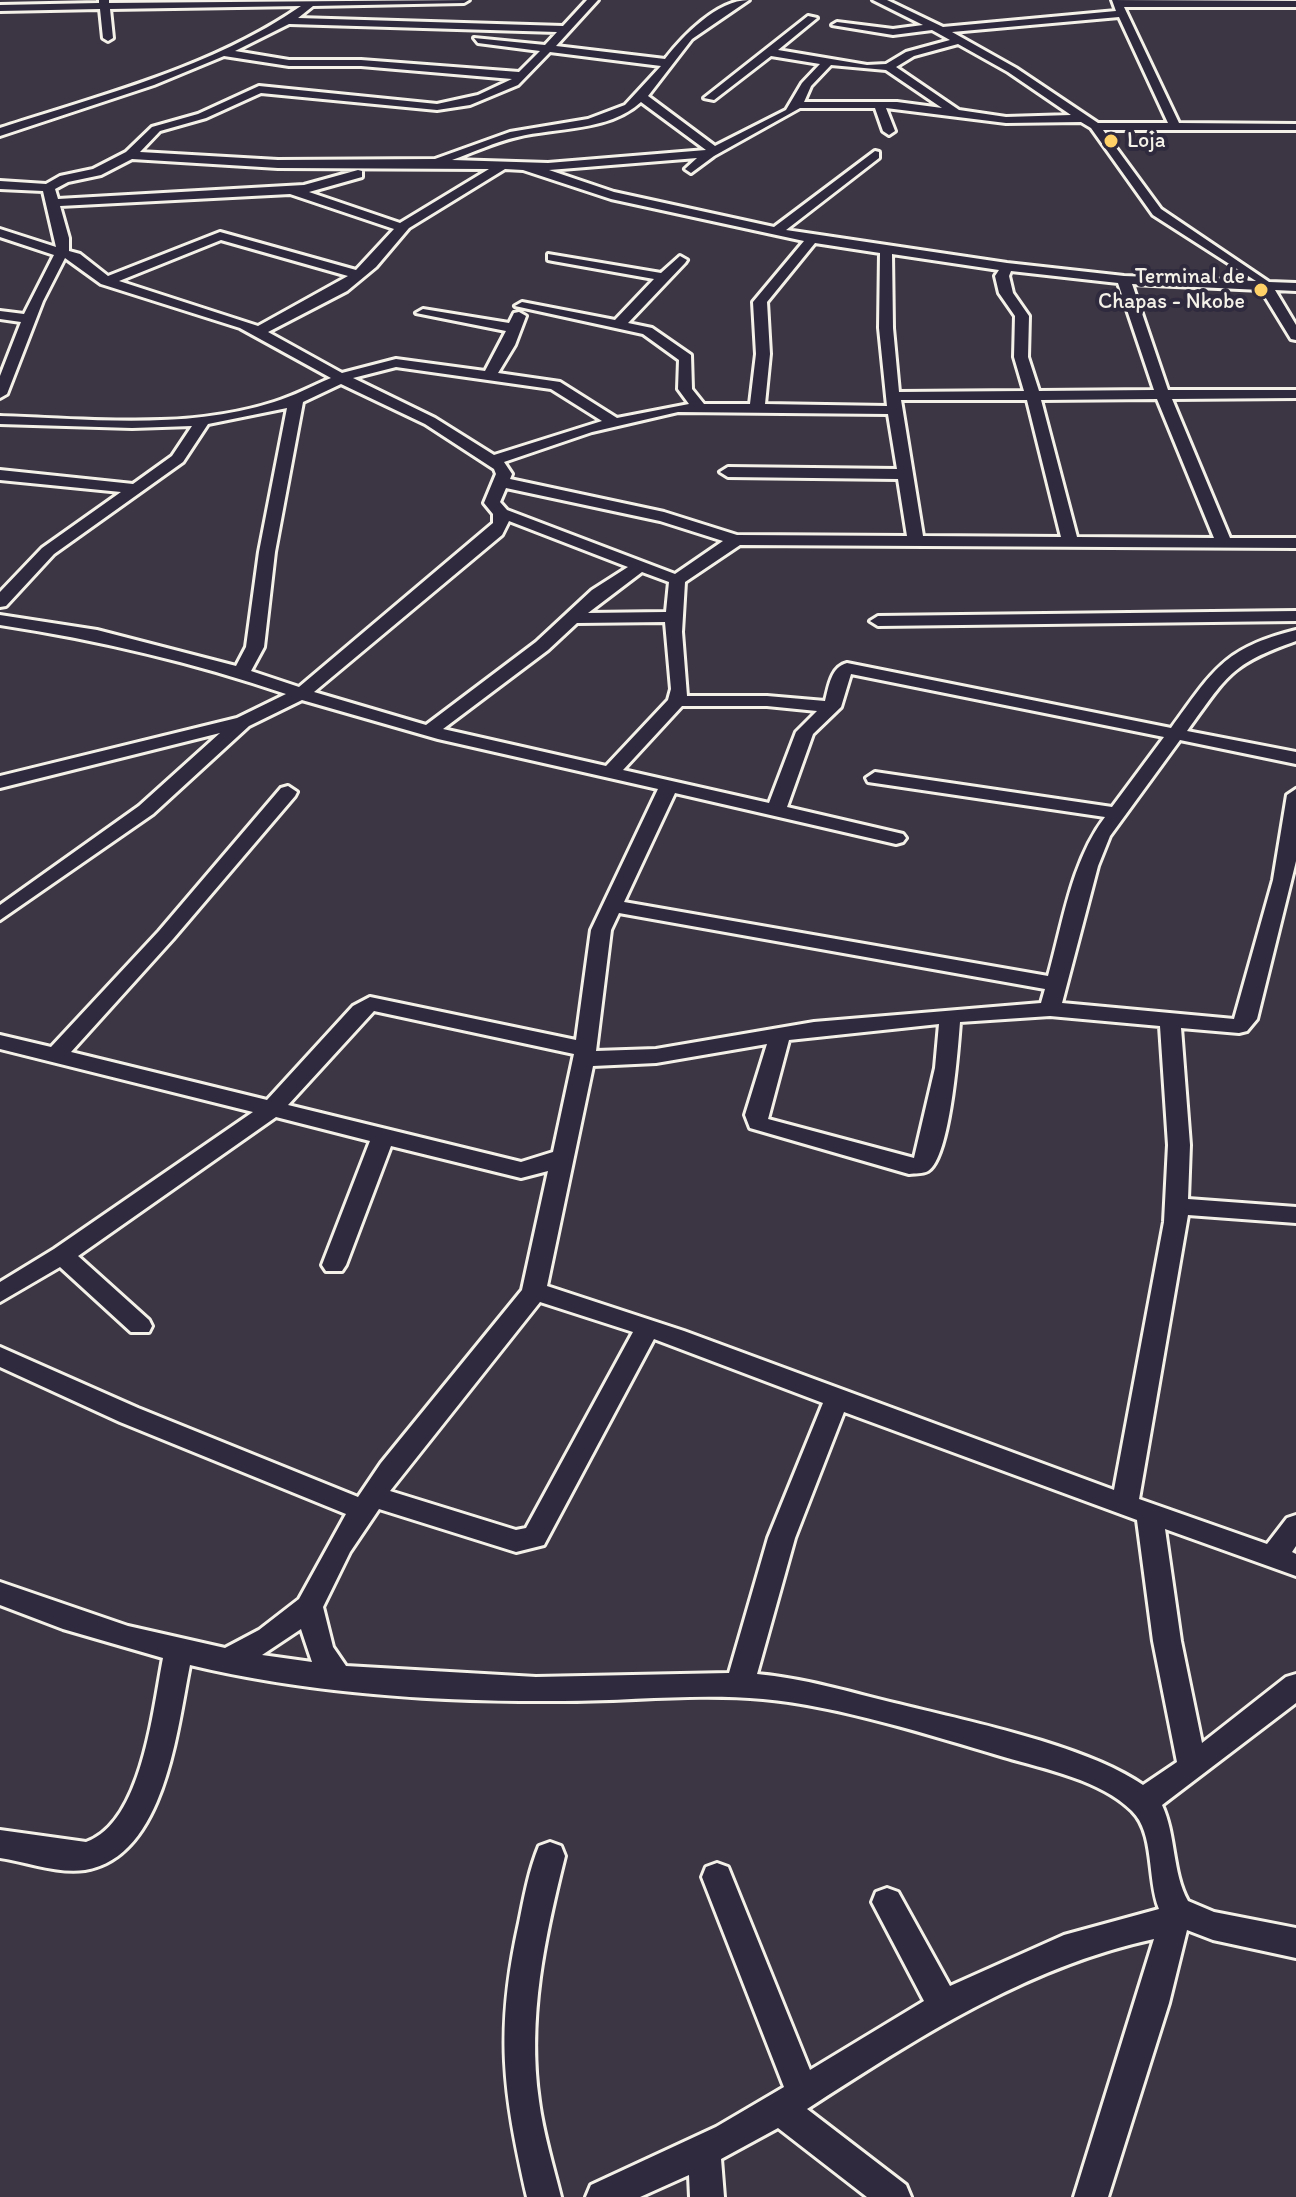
<!DOCTYPE html>
<style>
body{margin:0}
canvas{display:block;background:#3c3544}
</style>
<canvas width="1296" height="2197"></canvas>
<script>
const g = document.querySelector('canvas').getContext('2d');
g.lineJoin = 'round';
function stroke(path, color, width, dash) { g.strokeStyle = color; g.lineWidth = width; g.lineCap = dash ? 'butt' : 'round'; g.setLineDash(dash || []); g.stroke(path); }
function fillPath(path, color) { g.fillStyle = color; g.fill(path, 'evenodd'); }
function drawText(font, color, halo, rows, align = 'center') {
  g.font = font + ' Itim,sans-serif'; g.lineWidth = 8; g.setLineDash([]); g.textBaseline = 'middle'; g.strokeStyle = halo; g.fillStyle = color; for (const [text, x, y, turn = 0] of rows) {
    g.save(); g.translate(x, y); g.rotate((+turn || 0) * Math.PI / 180); g.textAlign = isNaN(turn) ? turn : align; if (halo) g.strokeText(text, 0, 0); g.fillText(text, 0, 0); g.restore();
  }
}
const minor = new Path2D(`
 M99 0H109V3L469 0 464 3 313 6 298 18 563 26 587 0H598L556 46 665 59C683 36 717 0 749 0L692 39 648 96 715 146 786 110 802 83 820 64 771 56 714 100 704 98 808 16 817 18 778 50 867 65 886 64 906 52 950 40 932 30 893 35 832 25 837 22 893 29 923 25 873 0H887L943 27 1116 11 1112 0 1296 1V7H1124L1179 123 1296 124V130H1103L1161 209 1269 282 1296 283V291L1275 290 1296 325V340L1291 339 1261 290 1132 284 1168 390H1296V398L1172 399 1230 538H1296V548L740 545 685 582 682 632 687 696H767L825 701C829 686 831 667 847 663L1171 728C1213 671 1223 648 1296 630V641C1230 664 1227 676 1187 731L1296 752V764L1180 740 1110 836 1098 866 1062 1003 1234 1019 1273 880 1287 795 1296 789V861L1257 1019 1247 1031 1239 1033 1181 1028 1190 1145 1188 1199 1296 1207V1223L1188 1215 1139 1499 1267 1544 1287 1518 1296 1515V1546L1292 1552 1296 1554V1576L1165 1529 1181 1641 1202 1743 1286 1677 1296 1674V1703L1162 1805C1176 1835 1172 1872 1188 1901L1214 1912 1296 1928V1958L1213 1940 1187 1930 1169 2003 1108 2197H1074L1154 1939C1025 1967 916 2039 807 2109L906 2185 911 2197H867L778 2128 721 2159 724 2197H690L689 2175 640 2197H586L591 2185 716 2127 784 2087 702 1877 706 1867 717 1863 728 1867 810 2070 924 2001 872 1902 876 1892 887 1888 898 1892 950 1986 1064 1935 1159 1909C1147 1880 1155 1833 1132 1811 1101 1780 1045 1769 1004 1757 930 1735 839 1706 763 1699 696 1693 630 1701 563 1701 439 1702 311 1694 190 1665 177 1729 165 1857 85 1870 58 1874 27 1862 0 1858V1830L86 1842C142 1823 153 1709 163 1658L63 1629 0 1605V1582L128 1626 225 1648 259 1630 299 1599 346 1514 120 1422 0 1367V1347L138 1408 358 1497 381 1463 522 1290 548 1171 521 1178 391 1146 346 1265 342 1271H326L322 1265 370 1141 276 1117 78 1256 149 1320 152 1326 149 1332H131L60 1267 0 1302V1282L54 1249 253 1112 0 1049V1035L51 1047 159 931 281 788 288 786 297 792 295 796 173 939 71 1052 267 1100 353 1006 370 997 576 1040 591 930 658 789 438 739 302 700 249 726 153 814 0 920V905L139 806 220 733 0 788V776L237 718 286 694C192 662 98 640 0 625V615L97 630 236 666 246 647 259 552 287 408 208 424 183 462 54 554 6 606 0 607V592L42 548 121 492 0 480V470L133 484 172 456 192 426 132 428 0 424V416C89 419 188 430 274 402 294 396 312 386 331 378L240 328 101 284 65 258 43 301 7 394 0 398V376L21 322 0 319V311L24 314 54 255 0 237V229L56 247 43 191 0 189V181L46 184 60 176 93 169 126 152 152 127 198 114 259 86 437 104 478 95 512 79 361 66H289L224 56 154 85 0 136V128C102 95 213 67 301 6L110 9 113 38 108 41 103 38 100 9 0 11V5L99 3ZM1119 17 1168 123H1098L1016 68 952 32ZM289 24H290L557 32 545 45 474 38 478 43 540 51 519 72 361 60H289L235 51ZM958 44 1008 72 1071 115 1006 117 959 110 896 67 914 56ZM550 52 661 66 625 105 588 119 510 132 435 159 278 160 140 152 160 131 206 118 261 93 437 110 470 105 518 85ZM831 65 886 70 942 108 897 102H804L811 86ZM641 102 706 150 548 163 452 160C474 152 495 142 517 137 557 127 608 132 641 102ZM800 108H875L883 131 889 135 895 131 886 108 1006 123 1081 122 1091 128 1153 215 1256 281 1124 276 1007 263 786 230 879 158V152L875 151 774 227 614 192 549 170 697 158 685 169 691 173 714 156ZM132 159 278 168 489 169 400 223 309 192 362 177V171L358 170 304 185 58 199 55 189 68 182 101 175ZM505 169 523 170 611 199 804 241 753 302 756 354 750 404H704L692 389 691 355 652 328 628 323 685 263 687 260 680 256 661 273 548 254V260L553 261 654 279 615 320 522 302 515 306 643 334 679 360 678 389 689 404 617 418 560 382 498 373 515 345 526 316 519 312 514 313 509 323 423 309 416 313 506 331 485 371 396 359 342 373 268 332 347 291 376 267 409 228ZM290 194 394 229 356 270 220 232 108 276 80 254 69 251V238L60 206ZM221 240 348 276 258 326 119 281ZM815 243 880 253 879 328 887 406 765 404 770 354 767 302ZM892 254 999 270 995 276 999 293 1015 316 1014 357 1024 391 899 392 893 328ZM1011 271 1118 283 1154 390 1039 391 1028 357 1029 316 1013 293 1009 276ZM396 367 551 389 602 421 494 455 435 418 353 378ZM341 384 425 424 494 469 496 474 484 503 493 514V523L299 687 251 671 264 647 275 552 303 402ZM1157 399 1214 538 1077 537 1041 400ZM901 400H1027L1061 537 923 536ZM678 412 888 414 897 469 728 467 720 472 728 477 898 479 907 536 737 535 664 512 510 479 512 474 504 462 592 432ZM506 488 660 521 723 541 675 574 507 510 500 502ZM509 521 628 567 592 590 536 642 426 725 314 692 502 535ZM642 572 669 582 666 612 588 613ZM665 622 671 689 668 700 606 766 443 729 548 650 577 623ZM851 674 1164 737 1112 807 875 772 866 778 868 782 1105 817C1071 862 1063 923 1048 976L624 902 675 793 896 844 903 842 906 838 903 834 787 807 813 734 841 707ZM682 706H767L817 711 796 732 769 803 623 770ZM619 913 1045 989 1041 1003 814 1022 656 1049 596 1051 611 930ZM374 1011 574 1054 553 1152 521 1162 288 1105ZM1050 1016 1160 1026 1168 1145 1164 1222 1114 1490 684 1331 547 1286 593 1066 656 1063 767 1044 745 1115 750 1128 909 1174C915 1173 923 1174 928 1171 950 1158 958 1049 960 1022ZM939 1024 935 1068 914 1158 768 1119 789 1040ZM540 1302 633 1332 526 1528 516 1530 390 1491ZM654 1339 823 1403 768 1538 729 1673 536 1677 346 1666 333 1647 323 1607 350 1552 379 1509 516 1552 544 1545ZM844 1412 1137 1520 1153 1641 1177 1762 1143 1785C1086 1745 963 1720 894 1703 849 1692 803 1678 757 1674L795 1538ZM301 1629 312 1662 262 1655Z
 M1296 611V621L878 626 870 621 878 616Z
 M550 1842 561 1846 565 1856C545 1936 527 2018 539 2101 543 2133 553 2165 561 2197H527C503 2091 495 2031 519 1923 524 1898 529 1870 539 1846Z`);
stroke(minor, '#f4f1e8', 6);
fillPath(minor, '#2f2a3d');
for (const [x, y, r, color] of [
 [1111,141,8,"#ffd166"],
 [1261,290,8,"#ffd166"]
]) { const dot = new Path2D(); dot.arc(x, y, r, 0, 2 * Math.PI); g.fillStyle = color; g.fill(dot); stroke(dot, '#2f2a3d', 3); }
drawText('22px', '#f4f1e8', '#2f2a3d', [
 ["Loja",1127,141],
 ["Terminal de",1245,277,"right"],
 ["Chapas - Nkobe",1245,302,"right"]
], 'left');
</script>
